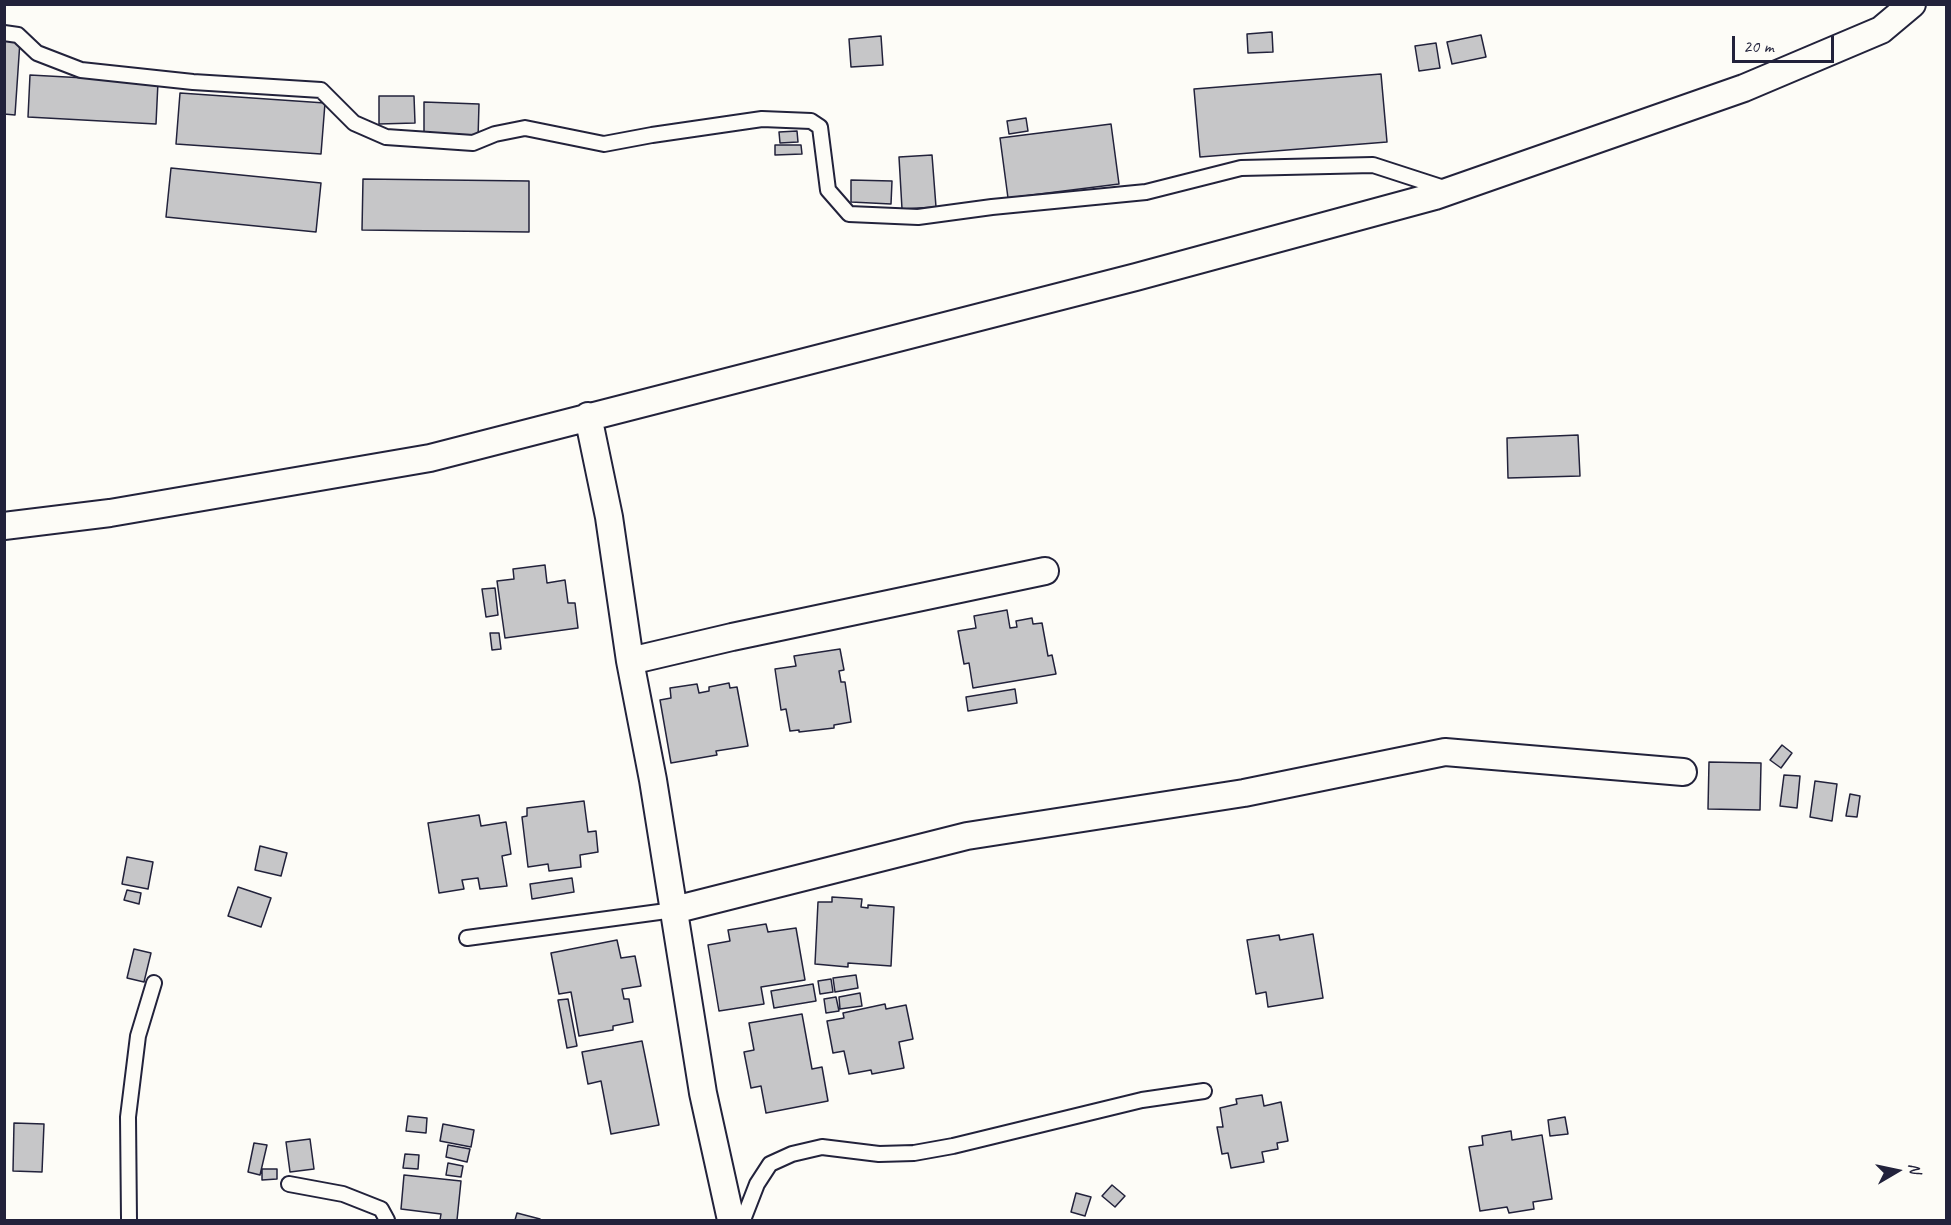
<!DOCTYPE html>
<style>
body{margin:0}
#map{position:relative;width:1951px;height:1225px;overflow:hidden;background:#fdfcf7;font-family:Caveat,sans-serif}
canvas{display:block}
.frame{position:absolute;inset:0;border:6px solid #22223b;pointer-events:none}
.north{position:absolute;left:1867px;top:1141px;width:60px;height:60px;-webkit-text-stroke:4px #fdfcf7;paint-order:stroke;rotate:81deg;font-size:16px;font-weight:700;line-height:24px;text-align:center;color:#22223b}
.north::after{content:'';display:block;margin:auto;width:21px;height:27px;background:#22223b;clip-path:polygon(50% 0,100% 100%,50% 72%,0 100%)}
.scale{position:absolute;left:1732px;top:36px;width:102px;height:27px;box-sizing:border-box;border:3px solid #22223b;border-top:0;padding-left:8px;font-size:18px;line-height:21px;white-space:nowrap;color:#22223b;-webkit-text-stroke:4px #fdfcf7;paint-order:stroke}
</style>
<div id="map">
<canvas width="1951" height="1225"></canvas>
<div class="frame"></div>
<div class="north">N</div>
<div class="scale">20 m</div>
</div>
<script>
const g = document.querySelector('canvas').getContext('2d');
g.lineJoin = 'round';
function fillPath(path, color) { g.fillStyle = color; g.fill(path, 'evenodd'); }
function stroke(path, color, width, dash) { g.strokeStyle = color; g.lineWidth = width; g.lineCap = dash ? 'butt' : 'round'; g.setLineDash(dash || []); g.stroke(path); }
const building = new Path2D(`
 M1272 32 1273 52 1248 53 1247 34Z
 M1481 35 1486 57 1452 64 1447 42Z
 M881 36 883 65 851 67 849 39Z
 M4 40 20 41 15 115 4 114Z
 M1436 43 1440 68 1419 71 1415 46Z
 M1381 74 1387 142 1200 157 1194 89Z
 M30 75 158 82 156 124 28 117Z
 M180 93 325 103 321 154 176 144Z
 M379 96H414L415 123 379 124Z
 M424 102 479 104 478 139 424 137Z
 M1026 118 1028 131 1009 134 1007 121Z
 M1111 124 1119 184 1008 198 1000 138Z
 M797 131 798 142 780 143 779 132Z
 M775 145H801L802 154 775 155Z
 M932 155 936 207 902 209 899 157Z
 M171 168 321 183 316 232 166 217Z
 M363 179 529 181V232L362 230Z
 M851 180 892 181 891 204 851 202Z
 M1578 435 1580 476 1508 478 1507 438Z
 M545 565 547 583 565 580 568 603H575L578 628 505 638 497 581 514 579 513 569Z
 M495 588 498 615 486 617 482 589Z
 M1007 610 1010 628 1017 627 1016 621 1032 618 1033 624 1042 623 1048 656 1052 655 1056 674 973 688 969 663 964 664 958 631 976 628 974 616Z
 M490 633H499L501 649 492 650Z
 M840 649 844 670 839 671 841 682H845L851 722 834 725V728L799 732V730L790 731 786 709 781 710 775 669 796 666 794 656Z
 M729 683 730 688 737 687 748 746 716 751 717 755 671 763 660 700 671 698 670 688 697 684 699 693 709 691V687Z
 M1015 689 1017 703 968 711 966 697Z
 M1782 745 1792 753 1781 768 1770 760Z
 M1709 762 1761 763 1760 810 1708 809Z
 M1784 775 1800 776 1797 808 1780 806Z
 M1815 781 1837 784 1832 821 1810 817Z
 M1850 794 1860 796 1857 817 1846 816Z
 M584 801 588 832 596 831 598 852 580 855 581 867 549 871 548 864 528 867 522 817 527 816V808Z
 M479 815 481 826 506 822 511 854 502 856 507 886 480 889 478 878 462 880 464 889 439 893 428 823Z
 M260 846 287 853 281 876 255 870Z
 M127 857 153 862 148 889 122 884Z
 M572 878 574 892 532 899 530 884Z
 M238 887 271 898 261 927 228 916Z
 M127 890 141 893 139 904 124 900Z
 M832 897 862 899 861 907 868 908V905L894 907 891 966 848 963V967L815 964 818 902H832Z
 M766 924 768 932 796 928 805 980 761 987 764 1004 719 1011 708 945 730 941 728 930Z
 M1313 934 1323 998 1268 1007 1266 992 1256 994 1247 940 1279 935 1280 940Z
 M617 940 621 958 635 956 641 986 622 989 624 999H629L633 1022 613 1026V1030L579 1036 571 992 559 994 551 953Z
 M134 949 151 953 144 982 127 978Z
 M856 975 858 988 835 992 833 978Z
 M831 979 833 992 820 994 818 981Z
 M813 984 816 1001 774 1008 771 991Z
 M860 993 862 1006 840 1009 839 997Z
 M836 997 839 1011 826 1013 824 999Z
 M568 999 577 1046 567 1048 558 1000Z
 M885 1004 886 1009 906 1005 913 1039 899 1042 904 1068 872 1074 871 1070 849 1074 844 1051 833 1053 827 1021 844 1018 843 1013Z
 M802 1014 812 1069 822 1067 828 1101 766 1113 761 1086 751 1088 744 1052 754 1050 749 1023Z
 M642 1041 659 1125 611 1134 601 1081 588 1084 582 1052Z
 M1262 1095 1264 1106 1281 1102 1288 1141 1277 1143 1278 1149 1262 1152 1264 1162 1231 1168 1228 1153 1222 1154 1217 1127H1223L1220 1108 1237 1104 1236 1099Z
 M408 1116 427 1118 426 1133 406 1131Z
 M1565 1117 1568 1134 1550 1136 1548 1120Z
 M14 1123 44 1124 42 1172 13 1171Z
 M443 1124 474 1130 471 1147 440 1141Z
 M1511 1131 1512 1140 1542 1135 1552 1199 1533 1202 1534 1209 1509 1213 1507 1207 1480 1211 1469 1147 1483 1145 1482 1136Z
 M310 1139 314 1169 290 1172 286 1142Z
 M254 1143 267 1145 260 1175 248 1172Z
 M448 1145 470 1149 467 1162 446 1157Z
 M405 1154 419 1155 418 1169 403 1168Z
 M448 1163 463 1166 461 1177 446 1175Z
 M262 1169H277V1179L262 1180Z
 M404 1175 461 1181 457 1220H440L441 1214 401 1209Z
 M1112 1185 1125 1196 1115 1207 1102 1196Z
 M1076 1193 1091 1197 1085 1216 1071 1212Z
 M517 1213 540 1219 539 1220H515Z`);
fillPath(building, '#c6c6c8');
stroke(building, '#22223b', 1.5);
const service = new Path2D(`
 M4 33 18 35 37 53 81 70 193 82 321 90 354 123 386 137 473 143 495 134 525 128 604 144 652 135 762 119 811 121 820 127 828 190 849 214 918 217 992 207 1146 192 1241 168 1373 165 1447 189
 M467 938 674 910
 M289 1184 343 1194 381 1209 387 1220
 M129 1220 128 1117 138 1036 154 983
 M743 1220 757 1184 770 1164 792 1154 822 1147 879 1154 914 1153 953 1146 1142 1100 1204 1091`);
const minor = new Path2D(`
 M588 416 609 517 630 661 653 780 703 1093 731 1220
 M4 526 110 513 430 458 1136 277 1435 196 1744 88 1881 30 1912 4
 M630 661 732 637 1045 571
 M674 910 967 836 1244 793 1445 752 1683 772`);
stroke(service, '#22223b', 18);
stroke(minor, '#22223b', 30);
stroke(service, '#fdfcf7', 14);
stroke(minor, '#fdfcf7', 26);
</script>
